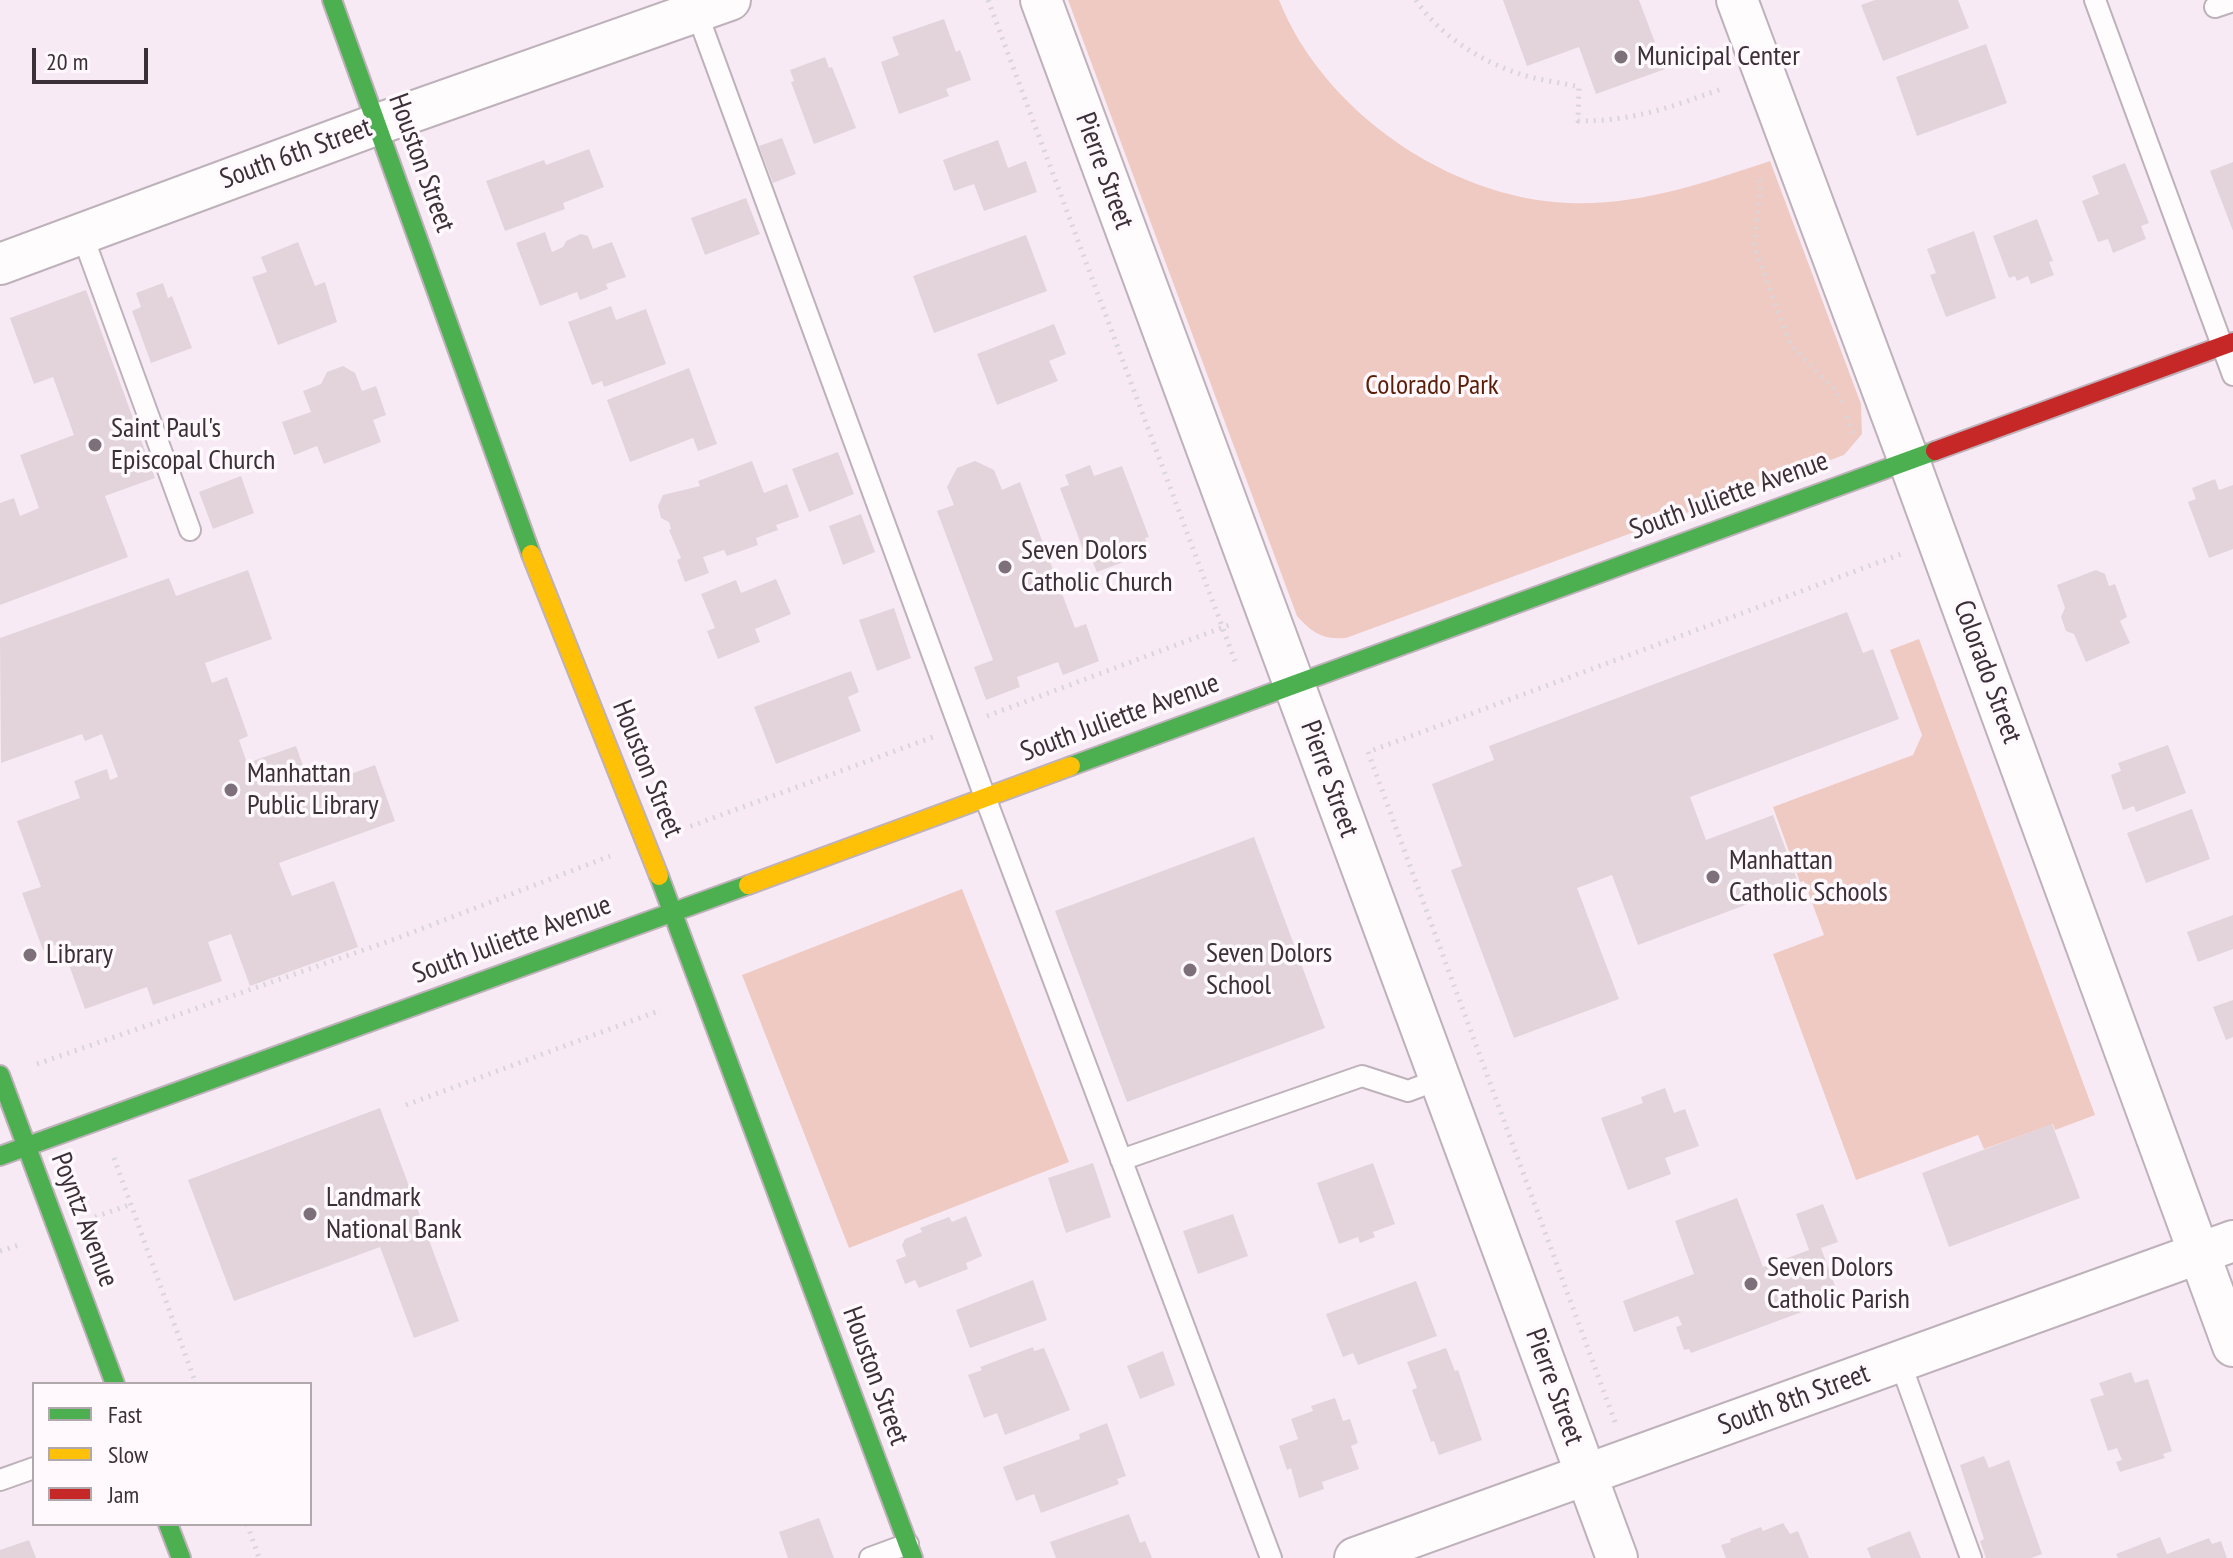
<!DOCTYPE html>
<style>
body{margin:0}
#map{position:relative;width:2233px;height:1558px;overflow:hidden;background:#f8eaf4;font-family:"PT Sans Narrow",sans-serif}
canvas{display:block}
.legend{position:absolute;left:32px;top:1382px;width:280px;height:144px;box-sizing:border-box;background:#fff8fd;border:2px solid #b1a8ae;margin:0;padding:10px 14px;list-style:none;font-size:24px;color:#3b2f38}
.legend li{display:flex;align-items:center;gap:16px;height:40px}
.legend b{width:40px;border:2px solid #b1a8ae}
.scale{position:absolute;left:32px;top:48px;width:116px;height:36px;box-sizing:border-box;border:4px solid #3b2f38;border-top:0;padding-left:10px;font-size:24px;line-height:28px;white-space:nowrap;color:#3b2f38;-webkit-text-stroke:6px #fff8fd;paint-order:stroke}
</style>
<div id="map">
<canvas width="2233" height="1558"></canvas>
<ul class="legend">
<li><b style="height:10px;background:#4caf50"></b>Fast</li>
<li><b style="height:10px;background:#ffc107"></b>Slow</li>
<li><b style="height:10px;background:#c62828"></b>Jam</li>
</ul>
<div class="scale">20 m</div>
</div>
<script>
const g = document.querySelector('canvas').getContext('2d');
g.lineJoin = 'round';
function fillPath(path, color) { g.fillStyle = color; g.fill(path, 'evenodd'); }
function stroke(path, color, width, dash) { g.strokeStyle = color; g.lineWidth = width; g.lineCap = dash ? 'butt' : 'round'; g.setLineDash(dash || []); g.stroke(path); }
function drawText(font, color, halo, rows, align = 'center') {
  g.font = font + ' "PT Sans Narrow",sans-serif'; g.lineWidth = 7; g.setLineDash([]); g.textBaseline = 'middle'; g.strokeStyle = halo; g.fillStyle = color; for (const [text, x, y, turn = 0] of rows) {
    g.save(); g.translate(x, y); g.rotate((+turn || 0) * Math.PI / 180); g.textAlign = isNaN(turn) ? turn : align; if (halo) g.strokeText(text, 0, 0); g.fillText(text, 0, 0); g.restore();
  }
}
fillPath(new Path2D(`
 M1068 0H1279C1323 111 1449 198 1568 203 1638 206 1704 183 1770 161L1861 404 1862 434 1844 455 1346 638C1323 640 1312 633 1297 616Z
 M1919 639 2095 1115 2055 1130 2053 1124 1984 1149 1978 1135 1856 1180 1773 954 1824 935 1804 881 1800 882 1773 807 1913 755 1922 735 1890 650Z
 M962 889 1069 1162 849 1248 742 975Z`), '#efcac3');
fillPath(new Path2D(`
 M1503 0H1639L1665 69 1596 94 1579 47 1527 66Z
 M1875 0H1958L1969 28 1883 61 1861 5Z
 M944 19 956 52 960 50 971 80 946 89 949 96 899 114 881 62 899 55 892 37Z
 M1986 44 2007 103 1917 136 1896 77Z
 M825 57 829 68 832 67 856 128 814 144 791 82 794 81 790 70Z
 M782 138 796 174 773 183 759 146Z
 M998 140 1008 168 1026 161 1037 192 984 211 974 184 954 191 943 160Z
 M589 149 604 187 563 203 565 209 505 231 486 181 544 160 546 165Z
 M2233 162V231L2210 171Z
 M2125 163 2149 223 2141 226 2146 239 2113 253 2108 239 2098 242 2082 201 2099 194 2092 176Z
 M746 198 760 234 705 255 691 218Z
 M2037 219 2053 261 2049 262 2054 275 2031 284 2028 276 2017 281 2015 276 2009 278 1993 236Z
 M1974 231 1996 298 1946 317 1930 275 1936 273 1927 249Z
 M545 232 552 252 563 247 566 241 581 234 588 236 593 249 612 242 626 277 606 284 608 289 580 300 577 292 540 306 516 243Z
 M1026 235 1047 291 934 333 913 276Z
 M298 242 315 286 325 282 337 322 278 345 252 277 267 272 261 257Z
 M163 283 168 298 172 296 192 348 151 363 132 311 141 307 136 293Z
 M86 290 155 478 105 496 128 557 0 605V503L14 498 20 516 39 508 20 455 74 435 53 377 34 384 10 318Z
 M611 306 616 320 646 309 666 364 604 387 602 381 592 385 568 322Z
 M1054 324 1066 354 1049 361 1058 381 997 405 977 354Z
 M343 366 355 373 362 391 376 386 386 415 373 420 381 442 324 464 317 446 294 455 282 422 311 412 303 391 321 384 327 372Z
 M689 368 717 444 698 451 693 438 630 462 607 400Z
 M838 452 854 494 809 512 792 469Z
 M752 461 764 493 787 484 799 517 776 525 778 530 756 538 758 545 727 556 724 550 703 557 709 573 685 582 677 560 681 558 669 530 671 529 669 522 661 518 658 506 663 495 700 486 698 481Z
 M975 461 994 470 1002 490 1020 482 1075 628 1086 624 1099 661 1063 675 1058 662 1017 677 1020 687 986 700 974 667 993 660 937 511 954 505 947 487 957 468Z
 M1090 465 1094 476 1122 466 1149 537 1145 538 1150 552 1097 572 1091 558 1087 560 1060 488 1069 485 1065 475Z
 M241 476 254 513 213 529 199 492Z
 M2215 479 2219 490 2233 485V549L2209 558 2188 502 2196 499 2192 488Z
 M861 514 875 552 843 565 829 526Z
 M248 570 272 639 205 663 212 683 227 677 248 736 239 740 247 763 296 746 306 774 322 768 327 783 375 765 395 821 279 863 292 896 334 881 358 947 250 986 231 934 208 942 222 981 153 1005 147 987 85 1009 61 943 43 950 22 893 41 887 17 821 80 798 74 781 107 769 110 780 118 777 102 734 85 741 82 734 1 763 0 638 169 578 176 596Z
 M2096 570 2105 574 2109 586 2115 584 2127 617 2120 621 2130 643 2086 662 2074 634 2066 631 2061 617 2065 608 2057 585Z
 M776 579 791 614 755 629 760 642 718 659 707 631 715 628 701 594 736 580 741 593Z
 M894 608 911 658 877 671 859 620Z
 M1847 612 1863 653 1873 649 1899 719 1690 797 1706 840 1773 815 1799 885 1638 945 1612 875 1577 888 1619 999 1514 1038 1451 870 1462 866 1432 784 1494 760 1489 746Z
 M851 671 859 692 848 697 861 731 776 764 754 707Z
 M2168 745 2186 793 2136 812 2134 806 2123 810 2111 775 2121 771 2118 763Z
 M2192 809 2210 859 2146 883 2127 833Z
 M1254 837 1325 1028 1127 1102 1055 911Z
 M2233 915V949L2198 962 2187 932Z
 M2233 1000V1037L2226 1040 2213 1007Z
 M1665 1088 1674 1113 1685 1109 1699 1146 1665 1158 1671 1174 1628 1190 1601 1118 1643 1103 1641 1097Z
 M380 1108 459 1321 414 1338 380 1247 234 1301 188 1180Z
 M2052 1124 2080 1198 1949 1247 1922 1173Z
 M1093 1163 1111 1217 1066 1233 1048 1178Z
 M1373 1163 1395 1224 1373 1232 1375 1237 1360 1243 1358 1237 1339 1244 1317 1183Z
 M1737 1198 1763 1267 1809 1250 1796 1214 1823 1204 1838 1242 1821 1248 1838 1294 1816 1302 1818 1306 1691 1353 1689 1349 1684 1350 1676 1327 1682 1325 1678 1316 1634 1332 1623 1301 1694 1274 1675 1221Z
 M1233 1214 1248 1256 1198 1274 1183 1231Z
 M966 1216 982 1256 966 1263 968 1269 919 1288 915 1280 905 1284 896 1260 906 1256 902 1245 905 1239 922 1232 920 1228 949 1217 952 1222Z
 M1033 1280 1047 1320 970 1348 956 1310Z
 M1416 1281 1437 1336 1358 1365 1353 1353 1343 1357 1326 1314Z
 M1033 1347 1034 1351 1044 1348 1070 1410 1005 1435 997 1413 984 1418 968 1375 982 1370 980 1367Z
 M1446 1348 1455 1371 1458 1370 1482 1440 1439 1455 1434 1441 1431 1442 1412 1390 1417 1388 1407 1362Z
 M1163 1351 1175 1385 1140 1399 1127 1366Z
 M2131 1372 2135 1383 2148 1379 2172 1451 2163 1454 2165 1458 2120 1472 2116 1462 2122 1460 2117 1448 2108 1451 2090 1399 2104 1395 2099 1383Z
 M1335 1398 1343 1421 1350 1419 1358 1443 1351 1446 1359 1469 1322 1482 1324 1489 1299 1498 1291 1468 1287 1470 1279 1446 1298 1439 1291 1419 1313 1411 1311 1406Z
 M1107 1423 1126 1476 1117 1479 1119 1484 1041 1513 1034 1494 1016 1501 1003 1467 1080 1439 1079 1434Z
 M1984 1456 1989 1468 2009 1460 2042 1554 2031 1558H1986L1980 1541 1984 1539 1960 1465Z
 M1129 1514 1140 1543 1145 1541 1152 1558H1056L1050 1542Z
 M819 1518 834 1558H788L779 1532Z
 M1783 1523 1790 1534 1798 1531 1809 1558H1726L1721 1545 1731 1542 1730 1539 1761 1527 1763 1531Z
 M1910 1531 1921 1558H1871L1867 1548Z
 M2160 1537 2167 1554 2209 1538 2212 1544 2221 1541 2227 1558H2118L2116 1554Z
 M29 1540 36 1558H0V1550Z`), '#e2d4da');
const lane = new Path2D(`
 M2095 0 2233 375
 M694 5 985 797 1271 1558
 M2215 7 2233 1
 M82 234 190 530
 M1121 1160 1362 1076 1408 1091 1440 1079
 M1900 1362 1971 1558
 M0 1480 34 1468
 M870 1558 908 1544`);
const street = new Path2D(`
 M1041 0 1617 1558
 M1737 0 1909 461 2233 1346
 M0 264 378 124 730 0
 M1355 1558 2233 1241`);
const fast = new Path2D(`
 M332 0 531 554
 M1071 766 1935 451
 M659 876 913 1558
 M0 1075 115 1384
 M0 1156 748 885
 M168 1524 181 1558`);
const slow = new Path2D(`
 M531 554 659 876
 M748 885 1071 766`);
const jam = new Path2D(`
 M1935 451 2233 342`);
stroke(lane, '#beb1ba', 24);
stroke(street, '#beb1ba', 44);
stroke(fast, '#beb1ba', 22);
stroke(slow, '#beb1ba', 22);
stroke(jam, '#beb1ba', 22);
stroke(new Path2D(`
 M988 0 1235 661
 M1416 0C1437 33 1480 61 1517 73 1536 80 1559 82 1579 87L1578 121C1635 121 1671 107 1724 88
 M1759 180 1761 185 1754 246 1791 346 1835 389 1842 403
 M1847 416 1854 437
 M987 716 1232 624
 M683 829 933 737
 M37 1064 395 939 610 856
 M406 1105 661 1010
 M114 1158 196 1384
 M95 1217 129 1205
 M0 1251 22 1244
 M1615 1422 1368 752 1904 553
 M247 1524 259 1558`), '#d9d5d8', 5, [2, 6]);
stroke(lane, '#fefcfd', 20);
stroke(street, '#fefcfd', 40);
stroke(fast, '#4caf50', 18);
stroke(slow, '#ffc107', 18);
stroke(jam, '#c62828', 18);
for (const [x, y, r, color] of [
 [1621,57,8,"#7d707a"],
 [95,445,8,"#7d707a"],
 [1005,567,8,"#7d707a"],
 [231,790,8,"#7d707a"],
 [1713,877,8,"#7d707a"],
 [30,955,8,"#7d707a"],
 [1190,970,8,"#7d707a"],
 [310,1214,8,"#7d707a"],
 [1751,1284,8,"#7d707a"]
]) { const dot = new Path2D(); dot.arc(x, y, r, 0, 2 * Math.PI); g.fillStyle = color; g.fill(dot); stroke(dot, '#fff8fd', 3); }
drawText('28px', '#3b2f38', '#fff8fd', [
 ["Municipal Center",1637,57],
 ["Saint Paul's",111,429],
 ["Episcopal Church",111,461],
 ["Seven Dolors",1021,551],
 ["Catholic Church",1021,583],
 ["Manhattan",247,774],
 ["Public Library",247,806],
 ["Manhattan",1729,861],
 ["Catholic Schools",1729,893],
 ["Seven Dolors",1206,954],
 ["School",1206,986],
 ["Library",46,955],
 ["Landmark",326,1198],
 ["National Bank",326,1230],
 ["Seven Dolors",1767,1268],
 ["Catholic Parish",1767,1300]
], 'left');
drawText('28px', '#3b2f38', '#fff8fd', [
 ["South 6th Street",296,154,-20],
 ["Houston Street",421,163,70],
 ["Pierre Street",1104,171,70],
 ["South Juliette Avenue",1729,496,-20],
 ["Colorado Street",1987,672,70],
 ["South Juliette Avenue",1120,718,-20],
 ["Houston Street",647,769,68],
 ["Pierre Street",1329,779,70],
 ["South Juliette Avenue",512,940,-20],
 ["Poyntz Avenue",84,1220,69],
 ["Houston Street",875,1376,70],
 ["Pierre Street",1554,1387,70],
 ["South 8th Street",1794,1400,-20]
]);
drawText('28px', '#5b1f07', '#fff8fd', [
 ["Colorado Park",1432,386]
]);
</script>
